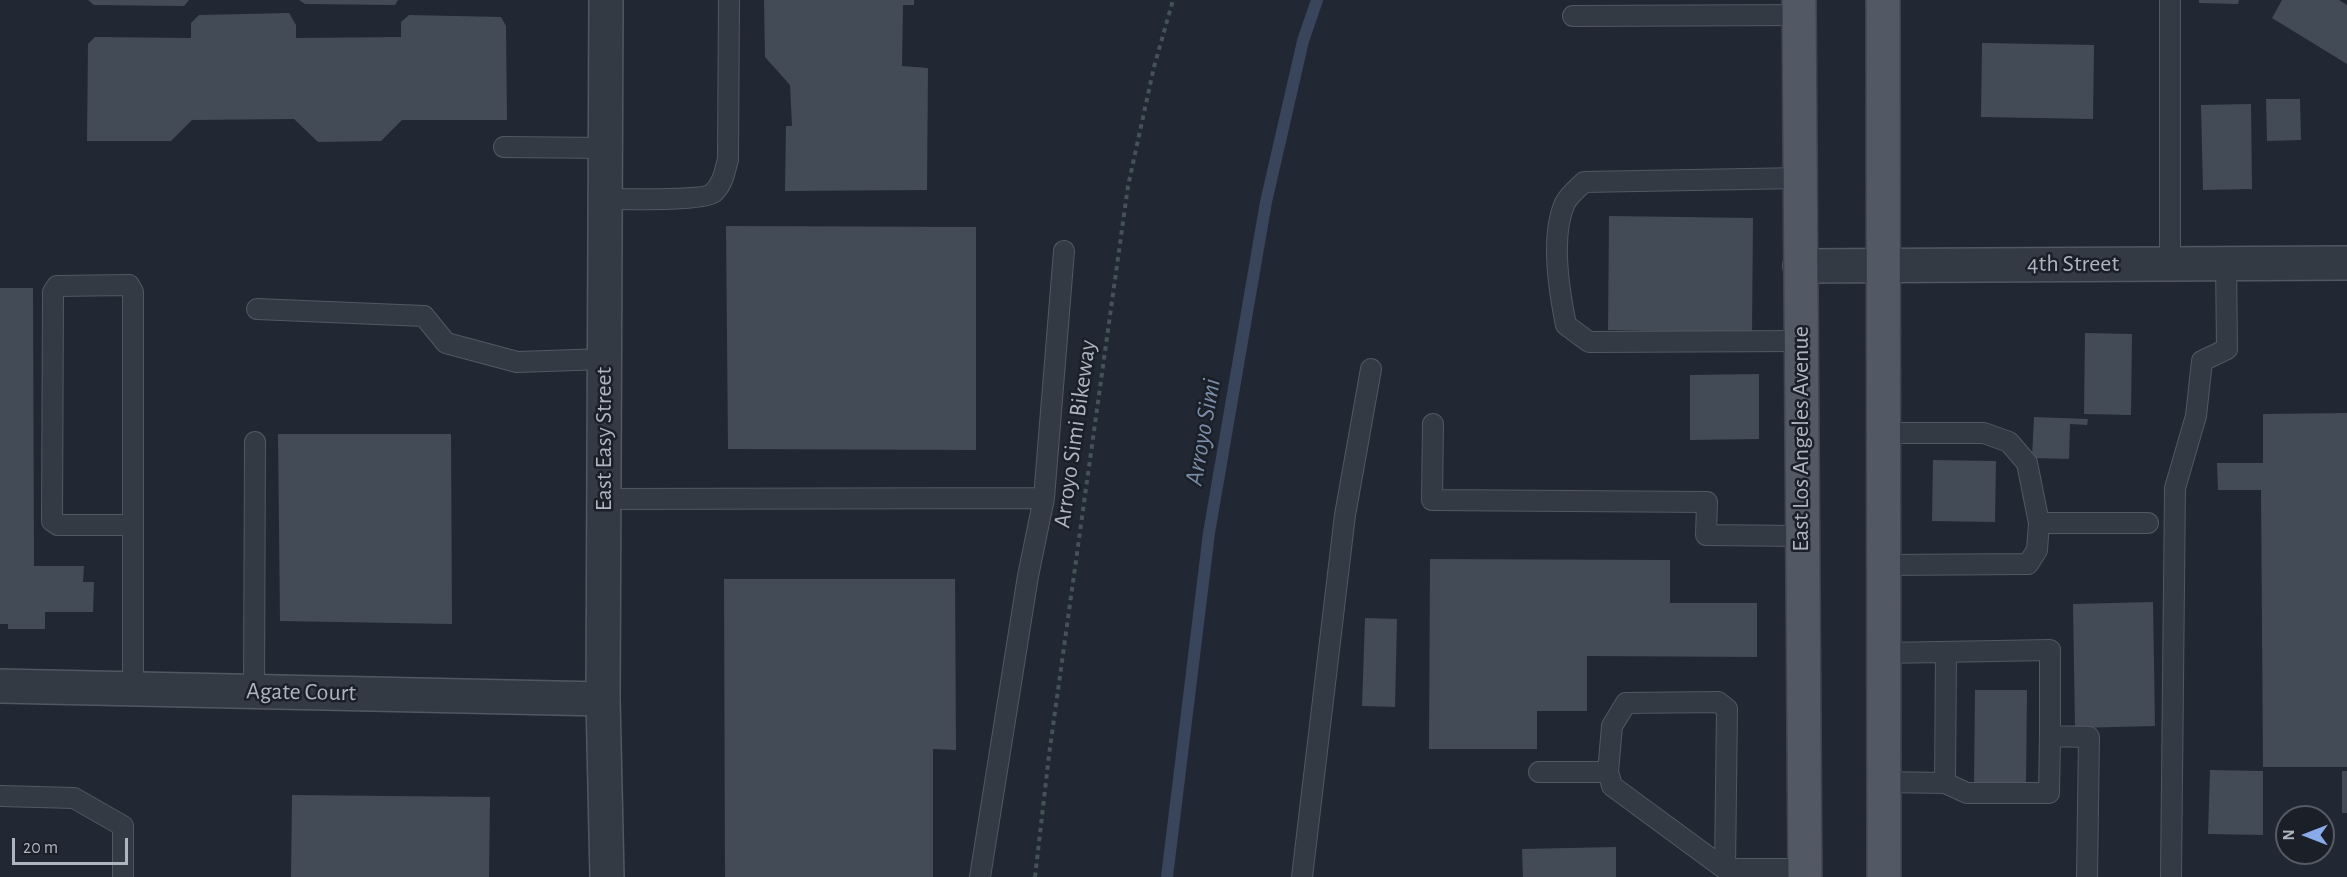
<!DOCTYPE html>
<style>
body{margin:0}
#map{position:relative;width:2347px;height:877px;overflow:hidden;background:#212833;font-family:"Alegreya Sans",sans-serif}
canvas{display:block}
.north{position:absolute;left:2275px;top:805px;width:60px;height:60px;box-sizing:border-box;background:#1a1f28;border:2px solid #555b65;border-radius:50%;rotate:270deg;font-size:16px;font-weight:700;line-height:24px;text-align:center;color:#aeb5c1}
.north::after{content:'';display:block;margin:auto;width:21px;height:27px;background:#8aabea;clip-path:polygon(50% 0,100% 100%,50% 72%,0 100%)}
.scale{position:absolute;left:12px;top:838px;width:116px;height:27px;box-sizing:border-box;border:3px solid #aeb5c1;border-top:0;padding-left:8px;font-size:18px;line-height:21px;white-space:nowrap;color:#aeb5c1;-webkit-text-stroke:4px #1a1f28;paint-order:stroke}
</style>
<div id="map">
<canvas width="2347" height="877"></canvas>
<div class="north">N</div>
<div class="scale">20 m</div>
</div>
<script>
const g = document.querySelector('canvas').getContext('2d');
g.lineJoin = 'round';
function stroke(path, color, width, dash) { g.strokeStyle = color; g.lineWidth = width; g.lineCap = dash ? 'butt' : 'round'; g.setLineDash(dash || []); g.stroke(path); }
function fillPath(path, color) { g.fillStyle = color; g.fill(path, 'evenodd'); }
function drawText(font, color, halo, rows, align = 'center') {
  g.font = font + ' "Alegreya Sans",sans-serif'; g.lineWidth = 5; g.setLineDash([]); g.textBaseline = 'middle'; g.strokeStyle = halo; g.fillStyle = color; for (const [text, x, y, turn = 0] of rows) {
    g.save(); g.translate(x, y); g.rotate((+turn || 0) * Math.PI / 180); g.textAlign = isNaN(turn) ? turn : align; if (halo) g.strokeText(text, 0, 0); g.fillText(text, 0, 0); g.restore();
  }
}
stroke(new Path2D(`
 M1167 877 1209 533 1266 202 1303 41 1317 0`), '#38455b', 12);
fillPath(new Path2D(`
 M88 0H189L184 6 94 5Z
 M299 0H398L395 5 305 4Z
 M764 0H914V5H903L902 66 928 68 927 190 785 191 786 126H792L790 85 765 57Z
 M2199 0H2239L2238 4 2199 3Z
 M2282 0H2339L2347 5V64L2272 18Z
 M289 13 296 25V38L401 37V22L409 15 501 17 506 26 507 120H402L381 141 318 142 294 119 192 120 171 141H87L88 44 95 37 191 38V23L199 15Z
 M1982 43 2094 45 2093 119 1981 117Z
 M2266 99H2300L2301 140 2267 141Z
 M2251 104 2252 189 2203 190 2201 105Z
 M1609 216 1753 218 1752 333 1608 330Z
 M726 226 976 227V450L728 449Z
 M0 288H33L34 566H84L83 582H94L93 612H45V629H8V624H0Z
 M2085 333 2132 334 2131 415 2084 414Z
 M1759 374V439L1690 440V375Z
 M2347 413V767H2263L2261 490H2218L2217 463H2263V414Z
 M2034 417 2088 419 2087 425 2070 424 2069 459 2032 458Z
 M278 434H451L452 624 280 621Z
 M1933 460 1996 461 1995 522 1932 521Z
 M1430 559 1670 560V603H1757V657L1587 656V711H1537V749H1429Z
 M724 579H955L956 750 933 749V877H725Z
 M2153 602 2155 726 2075 728 2073 604Z
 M1365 618 1397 619 1395 707 1362 706Z
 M1975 690H2027L2026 786H1974Z
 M2210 770 2263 771V835L2208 834Z
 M2342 771H2347V813H2342Z
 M292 795 490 797 489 877H291Z
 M1616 847V877H1523L1522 849Z`), '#434b57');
const service = new Path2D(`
 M2170 0V263
 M1573 16 1799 15
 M504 147 606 148
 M1800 178 1584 182C1578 188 1569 195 1565 203 1550 236 1559 291 1566 325L1589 342 1801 341
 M605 199C623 199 703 201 713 193 723 184 725 171 728 159L729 0
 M257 309 424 316 446 343 517 362 605 359
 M1433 424 1432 500 1707 502 1706 535 1802 536
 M1883 433H1984L2009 442 2027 463 2039 523 2037 550 2028 564 1883 565
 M604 499 1044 498 1064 251
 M2039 523H2148
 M133 525H58L52 521 53 292 57 286 129 285 133 292V688
 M1884 653 2050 650V736L2089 737 2087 877
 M254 690 255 442
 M1539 772H1608
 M1883 782 1945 783 1967 793H2049L2050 736
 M1945 783 1946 652
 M0 796 74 798 123 826V877
 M1725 869 1727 709 1718 702 1626 703 1612 726 1608 772 1612 786 1725 869H1805
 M980 877 1028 576 1044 498
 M1302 877 1345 515 1371 369
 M2171 877 2175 488 2196 416 2202 361 2227 349 2226 263`);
const minor = new Path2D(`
 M1800 266 2347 263
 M0 686 603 699`);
const tertiary = new Path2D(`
 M606 0 603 699 607 877`);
const primary = new Path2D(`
 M1799 0 1805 877
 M1883 0 1884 877`);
stroke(service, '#525862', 22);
stroke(minor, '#525862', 36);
stroke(tertiary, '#525862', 36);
stroke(primary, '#3e434d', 36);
stroke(new Path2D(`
 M1035 877 1049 755 1128 186 1154 67 1173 0`), '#445356', 4, [4.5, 4.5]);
stroke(service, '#343a44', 20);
stroke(minor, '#343a44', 33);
stroke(tertiary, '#343a44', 33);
stroke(primary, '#525964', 33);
drawText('24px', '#aeb5c1', '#1a1f28', [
 ["4th Street",2073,264],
 ["Arroyo Simi Bikeway",1075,434,-82],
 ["East Easy Street",604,439,-90],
 ["East Los Angeles Avenue",1801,439,-90],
 ["Agate Court",301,692,1]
]);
drawText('italic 26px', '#7a8ba6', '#1a1f28', [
 ["Arroyo Simi",1203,432,-80]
]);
</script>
